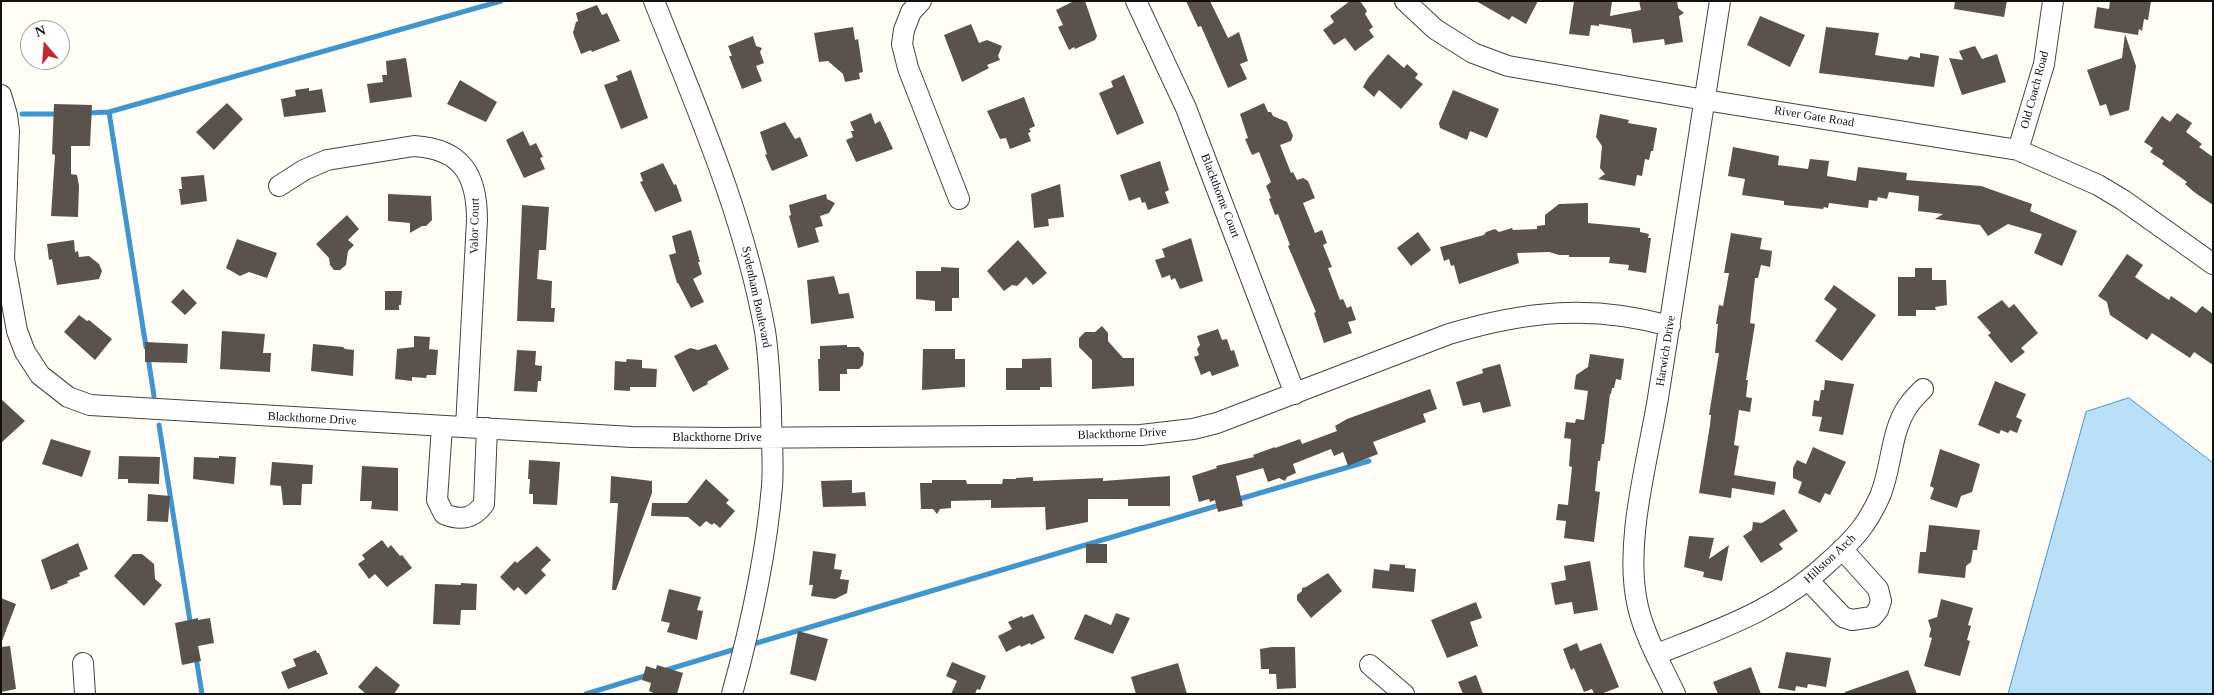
<!DOCTYPE html>
<style>
body{margin:0}
#map{position:relative;width:2214px;height:695px;overflow:hidden;background:#fffdf5;font-family:"Times New Roman",serif}
canvas{display:block}
.frame{position:absolute;inset:0;border:2px solid #111;pointer-events:none}
.north{position:absolute;left:20px;top:20px;width:50px;height:50px;box-sizing:border-box;background:#fff;border:1px solid #a0a0a0;border-radius:50%;rotate:342deg;font-size:14px;font-weight:700;line-height:20px;text-align:center;color:#111}
.north::after{content:'';display:block;margin:auto;width:18px;height:22px;background:#c4262e;clip-path:polygon(50% 0,100% 100%,50% 72%,0 100%)}
</style>
<div id="map">
<canvas width="2214" height="695"></canvas>
<div class="frame"></div>
<div class="north">N</div>
</div>
<script>
const g = document.querySelector('canvas').getContext('2d');
g.lineJoin = 'round';
function fillPath(path, color) { g.fillStyle = color; g.fill(path, 'evenodd'); }
function stroke(path, color, width, dash) { g.strokeStyle = color; g.lineWidth = width; g.lineCap = dash ? 'butt' : 'round'; g.setLineDash(dash || []); g.stroke(path); }
function drawText(font, color, halo, rows, align = 'center') {
  g.font = font + ' "Times New Roman",serif'; g.lineWidth = 5; g.setLineDash([]); g.textBaseline = 'middle'; g.strokeStyle = halo; g.fillStyle = color; for (const [text, x, y, turn = 0] of rows) {
    g.save(); g.translate(x, y); g.rotate((+turn || 0) * Math.PI / 180); g.textAlign = isNaN(turn) ? turn : align; if (halo) g.strokeText(text, 0, 0); g.fillText(text, 0, 0); g.restore();
  }
}
const water = new Path2D(`
 M2129 398 2213 463V694H2008L2086 412Z`);
fillPath(water, '#b9e0f7');
stroke(water, '#3f96cf', 1);
stroke(new Path2D(`
 M109 112 146 347
 M87 113 109 112 501 1
 M22 114H58
 M148 357 154 396
 M159 425 191 627
 M1236 500 1369 461
 M750 645 1223 504
 M196 657 202 694
 M663 671 739 648
 M586 694 648 675`), '#3f96cf', 5);
fillPath(new Path2D(`
 M1074 1H1085L1097 36 1095 40 1075 49 1074 47 1069 50 1058 27 1063 25 1056 10Z
 M1186 1H1210L1228 38 1239 32 1248 61 1240 64 1247 79 1228 88 1201 26 1198 27Z
 M1350 1H1360L1367 11 1365 14 1373 27 1369 30 1374 37 1355 51 1345 38 1334 45 1323 30 1334 22 1330 16Z
 M1476 1H1538L1526 24 1512 16 1509 20Z
 M1574 1H1612L1610 16 1641 10 1639 1H1677L1678 8 1684 13 1679 16 1683 42 1665 45 1664 39 1633 43 1631 29 1599 24V26L1591 25 1589 36 1569 34Z
 M1955 1H2007L2004 17 1954 9Z
 M2110 1H2151L2148 20 2144 19 2142 31 2139 29 2138 35 2094 28 2097 7 2109 9Z
 M597 5 602 15 607 13 620 41 592 52 591 50 581 54 573 33 576 22 578 21 576 13Z
 M1760 16 1805 35 1790 67 1747 45Z
 M971 24 979 43 987 40 1002 46 998 56 1000 60 987 65 989 68 962 82 944 35Z
 M853 27 855 40 858 39 863 72 859 73 860 79 845 82 843 74 828 61 819 62 814 33Z
 M1826 27 1879 33 1875 55 1907 60 1910 56 1920 58V53L1939 56 1934 87 1819 73Z
 M2125 34 2136 66 2129 110 2110 116 2106 104 2100 106 2087 70 2122 58Z
 M753 36 756 46 762 48 760 52 764 63 756 66 762 81 742 89 729 56H732L728 46Z
 M1975 46 1982 59 1997 54 2006 82 1962 95 1949 58 1963 60 1959 51Z
 M1388 54 1404 68 1407 64 1418 74 1415 78 1423 84 1401 109 1379 90 1374 97 1363 87 1368 78Z
 M406 58 412 97 370 103 367 84 383 82 382 75H387L386 61Z
 M631 70 648 118 621 129 604 85 618 80 616 76Z
 M1124 75 1144 123 1117 135 1099 93 1113 87 1111 81Z
 M460 80 497 102 486 122 447 104Z
 M309 88V91L322 89 326 112 284 117 281 99 296 96 295 90Z
 M1453 90 1499 109 1487 138 1470 131 1467 140 1440 128 1439 123Z
 M1024 97 1035 126 1029 129 1031 132 1028 133 1031 141 1010 149 1006 138 1000 139 987 111Z
 M227 103 243 119 214 150 196 132Z
 M1264 103 1268 112H1271L1273 116 1287 122 1293 136 1291 141 1280 145 1291 173 1293 172 1297 180 1303 178 1308 181 1315 198 1303 203 1315 233 1322 230 1327 243 1323 245 1332 267 1328 268 1340 300 1343 299 1347 308 1351 306 1356 320 1348 322 1352 333 1324 343 1314 313 1316 312 1288 246 1290 245 1278 214 1275 215 1269 199 1271 198 1266 186 1271 182 1259 152 1252 155 1245 139 1248 138 1240 114Z
 M54 104 92 105 90 146H71V174L77 175 79 186 78 217 51 216 55 155 52 154Z
 M871 113 875 124 880 121 893 149 856 162 846 140 853 137 851 131H854L850 122Z
 M2177 113 2192 123 2186 132 2202 144 2199 147 2213 157V205L2194 192 2185 184 2187 182 2162 164 2164 161 2150 152 2153 148 2144 142 2162 116 2170 122Z
 M1600 114 1629 120 1628 123 1657 128 1653 151H1651L1649 160 1645 159 1642 176 1637 175 1635 186 1598 179 1605 174 1600 168 1602 146 1596 137Z
 M785 122 795 139 800 137 808 156 772 171 765 155 767 154 760 132Z
 M523 131 530 146 536 143 543 157 540 158 545 169 524 178 506 140Z
 M1733 147 1779 156 1778 165 1808 169 1810 159 1829 161 1827 176 1856 181 1858 167 1907 173 1906 180 1981 186 2032 204 2030 211 2077 231 2062 266 2034 253 2042 234 2008 224 1988 236 1980 225 1935 219 1943 214 1918 211 1919 196 1889 192 1887 199 1878 197 1877 201 1869 200 1868 208 1829 203 1828 208 1824 207 1823 209 1784 205V201L1742 195 1745 179 1728 176Z
 M1160 161 1169 190 1165 192 1169 203 1148 210 1145 202 1142 203 1140 197 1129 201 1120 175Z
 M663 163 674 185 676 184 682 201 655 212 640 182 643 181 640 173Z
 M204 175 207 201 181 205 179 189H182L181 177Z
 M1060 184 1064 217 1048 219 1049 226 1034 228 1031 194Z
 M388 194 431 196 432 220 426 226H422L410 233V223L388 221Z
 M826 194 827 199 835 203 829 213 820 216 823 226 815 228 819 242 798 248 789 216 791 215 789 205Z
 M1588 203V223L1640 228V232L1649 234 1648 238H1651L1646 273 1628 270 1629 265 1609 263 1610 257H1569V255H1559L1549 252 1517 253 1519 263 1459 284 1454 265 1451 266 1449 259 1444 261 1440 247 1484 235 1486 232 1495 229 1499 232 1512 228 1513 230 1537 229V226L1545 225V215L1559 204Z
 M522 205 549 207 546 250H539L537 279 552 281 551 308H555L554 322 517 321Z
 M347 215 359 229 348 240 354 245 348 251 346 265 340 270H334L330 265 329 258 316 244Z
 M691 230 700 262H698L702 274 693 279 704 302 691 308 678 283H677L669 255 676 253 672 236Z
 M1418 232 1431 250 1411 266 1397 248Z
 M1731 233 1762 238 1760 249 1772 251 1770 267 1761 265 1758 278H1755L1750 323 1755 324 1746 380H1748L1746 397 1752 398 1750 412 1739 410 1734 445 1739 446 1734 475 1776 482 1774 495 1732 488 1731 498 1699 493 1710 425 1711 415H1709L1719 353H1715L1718 324H1716L1719 305 1723 306 1729 273H1724Z
 M1191 238 1203 281 1180 289 1175 278 1171 280 1170 275 1162 278 1155 260 1165 257 1162 249Z
 M237 239 277 253 267 278 249 272 240 276 226 268Z
 M74 240 75 252 78 251 79 257 89 256 99 264 102 271 99 279 57 285 52 259 49 260 47 244Z
 M1018 240 1047 273 1033 285 1026 277 1017 286 1012 285 1004 291 987 271Z
 M2127 254 2143 265 2135 277 2142 282 2169 300 2171 296 2196 313 2202 306 2213 314V365L2194 352 2190 358 2152 333 2147 340 2110 315 2107 302 2098 296Z
 M941 267 959 268V298H952V311H935V301L916 299V271H941Z
 M1915 268H1932V280H1946L1947 305 1935 307 1936 310H1916V316H1898V277H1915Z
 M834 276 839 294 849 293 854 318 811 324 807 280Z
 M1834 285 1876 315 1842 361 1815 341 1837 309 1824 299Z
 M183 289 197 303 185 315 171 302Z
 M385 291H402L401 305H399V310H385Z
 M2002 300 2009 308 2014 304 2038 333 2021 348 2025 352 2011 363 1988 335 1991 333 1977 317Z
 M79 315 87 321 89 320 112 339 95 360 64 332Z
 M1102 326 1108 333V341L1123 358H1134V386L1092 389V360L1079 347V338L1085 332H1095Z
 M1218 329 1222 340 1227 339 1231 351 1234 350 1239 366 1212 376 1210 371 1201 375 1194 357 1199 355 1197 349 1200 345 1197 336Z
 M222 331 265 334 263 353H271L270 372 220 369Z
 M414 336 430 337 429 349 438 350 436 375H427L426 378 412 377V381L395 379 397 349 414 347Z
 M145 342 188 344 187 363 145 362Z
 M313 344 343 347 345 349 354 350 353 376 311 371Z
 M716 344 729 369 707 382 708 384 693 392 674 356 690 348 698 350Z
 M847 345V347H859L864 353 863 365 859 369H847V374H840V391H819L818 359H820V346Z
 M923 349H955V359H965V387L922 390Z
 M517 350 536 351 535 365 542 366 541 381H538L537 392 514 391Z
 M1590 354 1624 359 1621 380 1616 379 1614 388H1612L1611 394H1610L1604 444H1602L1600 461H1598L1595 491 1600 492 1594 542 1564 538 1566 521 1556 520 1558 504 1568 505 1572 467 1569 466 1571 439 1564 438 1566 422 1575 423 1576 419 1584 420 1588 391 1574 389 1576 375 1588 367Z
 M1051 358 1052 387H1040V390H1006V368H1022V359Z
 M627 359 642 360V368L657 369 656 387H630V391L614 390 615 361 626 362Z
 M1500 364 1511 406 1483 413 1480 402 1463 406 1456 382 1483 373 1482 369Z
 M1825 380 1854 384 1843 435 1819 431 1822 417 1812 416 1814 400 1819 401 1821 390H1824Z
 M1995 381 2026 394 2016 417 2022 420 2017 433 2010 430 2008 433 2001 430 1999 434 1978 425Z
 M1430 389 1437 409 1423 414 1426 422 1373 442 1378 454 1348 466 1343 452 1334 456 1331 449 1293 464 1296 473 1287 477 1285 481 1279 478 1268 482 1263 468 1236 476 1243 506 1218 512 1215 500 1210 502 1209 499 1199 502 1192 476 1217 468 1216 466 1254 457 1253 455 1275 447V448L1300 439 1302 444 1337 431 1335 426 1347 419Z
 M1 399 25 421 1 443Z
 M51 439 91 451 82 477 42 464Z
 M1813 447 1846 462 1830 495 1825 493 1820 503 1798 493 1802 482 1793 478V468L1797 460 1806 464Z
 M1940 449 1980 464 1972 492 1961 496 1957 508 1930 499 1934 488 1930 486Z
 M119 456 160 457 159 484 128 483V479H118Z
 M219 456 236 457 234 484 193 479 194 457 219 458Z
 M529 460 560 462 557 505 533 504V494H529L530 479H528Z
 M272 462 313 465 312 484H302L301 505H283L281 486 270 485Z
 M362 466 398 468V511L371 509 372 501H360Z
 M611 476 652 481V493L616 590H612L618 503H610Z
 M1170 476V506H1128V499H1088V522L1046 530 1045 507 991 508V500L951 501V508L940 509 937 514 933 509H921L920 483H932V480H966L967 484H1002L1003 479H1016V478L1033 477V481L1103 478V481Z
 M706 479 729 500 726 503 735 511 720 528 714 523 712 525 706 521 700 527 688 517 651 516 652 503H687Z
 M852 480V493L865 492 866 506 823 507 821 481Z
 M148 494 170 496 168 522 147 521Z
 M1784 509 1798 531 1779 544 1783 549 1761 563 1743 536 1752 530 1753 522 1762 523Z
 M1929 525 1980 530 1977 550H1973L1971 562 1966 566 1965 578 1918 573 1920 552H1926Z
 M1689 536 1714 538 1709 559 1729 545 1722 581 1703 577 1704 572 1684 567Z
 M382 540 388 548 391 545 400 556 402 555 412 568 387 587 375 574 369 579 358 564 365 559 362 555Z
 M78 543 88 569 79 573 80 576 67 581 68 583 51 590 41 560Z
 M1086 544H1107V563H1086Z
 M537 546 551 560 541 570 546 575 526 595 518 587 514 591 500 577 515 561 517 563Z
 M813 551 836 554 834 569 842 570 840 579 849 580 847 593 835 599 811 596 813 585H809Z
 M133 554H142L154 564 155 579 162 585 144 606 114 576Z
 M1590 561 1598 610 1574 614 1572 602 1555 605 1551 583 1566 580 1564 566Z
 M1390 564 1405 565V568L1416 569 1414 592 1372 588 1374 569 1389 571Z
 M1328 573 1342 591 1311 618 1297 600V595L1302 591V588L1306 587Z
 M461 583 477 584 476 610H461L460 625 433 624 435 584 461 585Z
 M669 589 701 597 697 610 703 611 697 640 667 632 670 623 661 621Z
 M1 598 16 604 2 641H1Z
 M1941 599 1973 608 1968 625 1971 626 1967 640 1970 641 1960 676 1924 666 1932 638 1929 637 1931 629 1928 620 1937 617Z
 M1476 602 1482 618 1470 622 1478 646 1447 658 1431 620Z
 M1116 613 1130 618 1113 654 1074 639 1085 614 1111 625Z
 M1033 614 1045 638 1031 645 1030 643 1021 647 1020 645 1006 652 998 636 1012 629 1008 622 1022 616 1023 618Z
 M198 618V620L210 618 214 643 198 646 201 661 182 665 175 623Z
 M798 631 828 639 816 681 790 674Z
 M1577 643 1580 651 1601 643 1619 687 1601 694H1594L1592 689 1584 692 1574 668 1571 670 1563 649Z
 M10 646 16 689 1 692V647Z
 M1272 647H1295L1296 688 1277 689 1276 674H1269V669H1261L1260 649Z
 M316 650 317 653H319L328 674 288 689 281 672 296 666 293 659Z
 M1786 652 1831 658 1826 687 1808 684 1807 688 1796 686 1795 691 1778 688Z
 M952 662 986 676 980 690 977 689 975 694H951L957 681 946 676Z
 M1178 663 1187 694H1136L1131 677Z
 M657 665 683 673 677 694H656L649 691 651 683 642 680 646 666 656 669Z
 M376 666 400 685 394 694H366L358 687Z
 M1751 667 1761 694H1718L1713 682Z
 M1908 670 1917 694H1845V692Z
 M1476 675 1483 694H1463L1458 682Z`), '#5a524d');
const minor = new Path2D(`
 M654 1C697 109 744 216 765 331 769 357 770 384 771 410 771 435 774 461 772 486 766 557 751 625 732 694
 M921 1 911 12 904 30 902 44 908 68 959 199
 M1136 1 1186 108 1295 394
 M1405 1 1435 29 1473 53 1508 66 1705 100 2018 150 2098 185 2123 200 2213 264
 M1 95 7 115 9 131 4 259 17 331 25 352 40 375 68 397 90 405 632 437 722 438 1141 435 1193 429 1217 423 1449 334C1526 311 1592 304 1670 326
 M2018 150 2044 64 2053 1
 M279 186 304 170 327 160 414 146C462 149 477 175 477 220L466 427
 M442 426 437 500 444 514C461 521 473 519 484 504L487 428
 M1809 581 1843 617 1852 620 1872 617 1878 610 1881 601 1878 589 1842 549
 M1657 654C1723 628 1780 609 1832 559 1855 538 1867 525 1880 496 1892 468 1890 432 1908 406 1912 400 1918 394 1923 389
 M83 663 85 694
 M1370 665 1404 694
 M1675 694C1662 666 1645 637 1638 607 1623 545 1648 460 1658 398 1679 265 1700 133 1720 1`);
stroke(minor, '#444', 22);
stroke(minor, '#fff', 20);
drawText('12px', '#111', '#fff', [
 ["Old Coach Road",2035,90,-75],
 ["River Gate Road",1814,117,9],
 ["Blackthorne Court",1220,196,69],
 ["Valor Court",475,226,-89],
 ["Sydenham Boulevard",756,297,78],
 ["Harwich Drive",1666,351,-81],
 ["Blackthorne Drive",312,419,3],
 ["Blackthorne Drive",1122,434,-2],
 ["Blackthorne Drive",717,438],
 ["Hillston Arch",1830,559,-43]
]);
</script>
